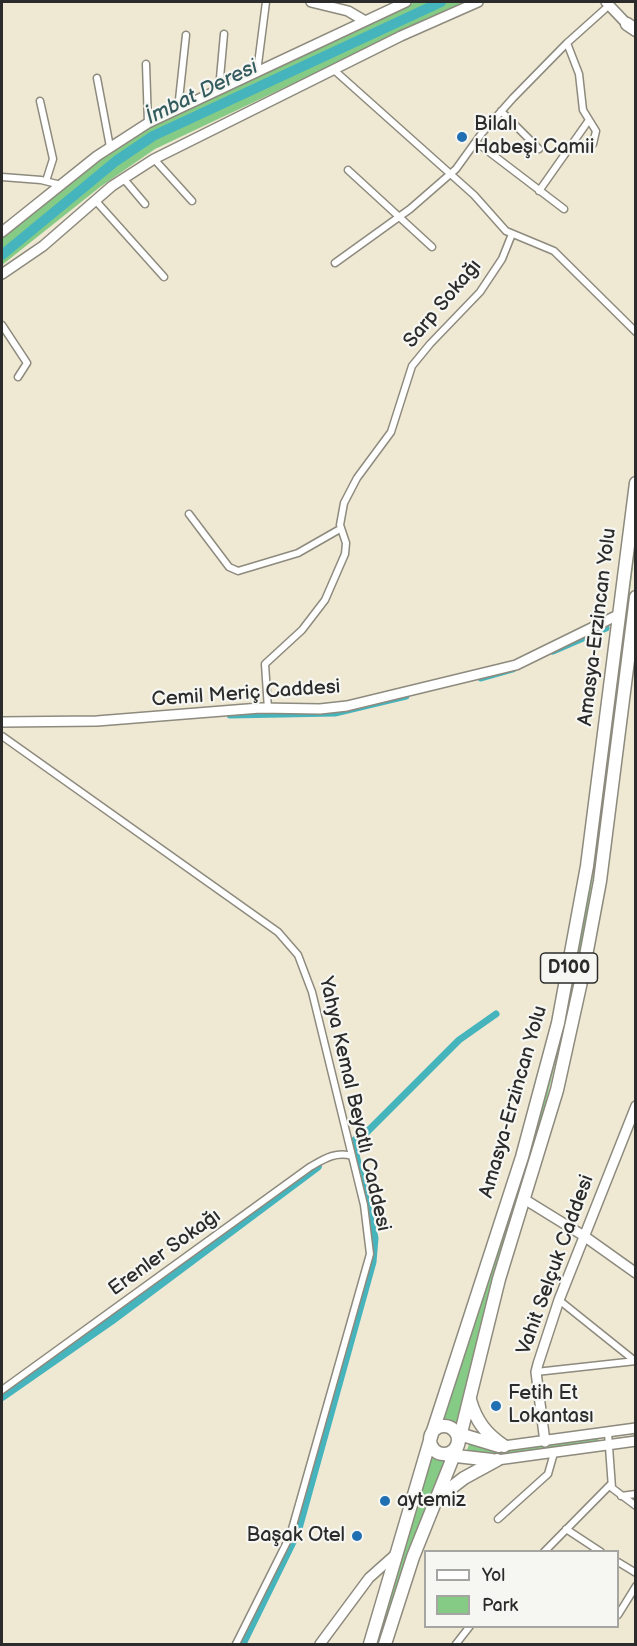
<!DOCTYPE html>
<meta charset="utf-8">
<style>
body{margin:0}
#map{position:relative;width:637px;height:1646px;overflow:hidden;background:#efe8d2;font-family:"Balsamiq Sans",sans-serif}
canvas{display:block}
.frame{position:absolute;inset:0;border:3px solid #2b2b2b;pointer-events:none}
.legend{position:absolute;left:424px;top:1550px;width:195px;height:78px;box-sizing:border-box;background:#f6f6f2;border:2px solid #a5a5a2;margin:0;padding:8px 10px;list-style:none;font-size:18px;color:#2b2b2b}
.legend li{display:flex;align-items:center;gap:12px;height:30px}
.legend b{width:30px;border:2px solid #a5a5a2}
</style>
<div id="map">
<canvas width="637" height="1646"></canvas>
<div class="frame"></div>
<ul class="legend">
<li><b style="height:8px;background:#fff"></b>Yol</li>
<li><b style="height:16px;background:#85cb86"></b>Park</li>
</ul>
</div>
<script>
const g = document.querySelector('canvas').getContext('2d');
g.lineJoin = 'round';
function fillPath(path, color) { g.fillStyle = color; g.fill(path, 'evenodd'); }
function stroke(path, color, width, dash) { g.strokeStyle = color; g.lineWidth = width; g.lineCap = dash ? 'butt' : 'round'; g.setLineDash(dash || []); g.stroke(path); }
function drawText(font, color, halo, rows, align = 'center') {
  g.font = font + ' "Balsamiq Sans",sans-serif'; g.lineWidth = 4.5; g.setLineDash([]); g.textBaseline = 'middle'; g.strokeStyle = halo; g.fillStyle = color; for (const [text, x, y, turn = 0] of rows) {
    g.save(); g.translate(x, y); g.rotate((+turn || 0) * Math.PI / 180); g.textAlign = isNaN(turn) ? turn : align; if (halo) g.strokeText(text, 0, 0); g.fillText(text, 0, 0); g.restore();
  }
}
fillPath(new Path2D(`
 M415 2H465L155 149 100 187 2 265V238L91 165 144 131 231 87Z
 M635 519V550L599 840 578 967 544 1110 484 1312 456 1425 442 1422 512 1205 569 992 589 886Z
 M598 1438 599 1441C556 1448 508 1459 465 1455L470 1442 505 1449Z
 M430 1455 445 1460 413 1543 379 1644H375Z`), '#85cb86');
stroke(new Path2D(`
 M553 651 606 628
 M481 678 513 669
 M230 715 335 713 406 696
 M243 1644 298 1532 373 1262 375 1238 353 1141 366 1133 459 1040 496 1014`), '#45b4bc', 7);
stroke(new Path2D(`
 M2 255 116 161 153 136 441 2
 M2 1396 111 1320 317 1166`), '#45b4bc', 10);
const street = new Path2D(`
 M567 43 579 74 583 110 596 131 593 144
 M146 64 148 123
 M334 70 474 195 506 231 554 251 636 332
 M257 72 266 2
 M97 78 110 147
 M219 89 224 34
 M40 101 53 159 46 181
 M178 109 186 35
 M501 111 539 149
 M480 145 564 209
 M154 159 192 201
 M348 170 432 247
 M2 177 41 180 61 185
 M123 178 145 204
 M539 191 589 120
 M95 200 164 277
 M335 263 410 209 456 169 482 133 513 98 567 43 605 9
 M2 325 27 363 18 377
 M189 514 229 567 238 571 298 553 340 529
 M268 709 265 664 302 630 325 600 345 554 346 543 340 525 344 503 357 478 391 432 412 366 430 344 480 292 502 259 512 234
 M2 736 278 932 298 955 312 992 364 1205 370 1254 290 1536 236 1644
 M559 1300 635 1361
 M536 1372 636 1361
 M2 1390 310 1167C324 1159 336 1151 352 1156
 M608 1433 612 1488 636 1506
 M621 1496 636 1494
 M498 1519 548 1474 554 1453
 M566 1529 601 1552
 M544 1552 611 1484
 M618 1562 636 1573
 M618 1615 636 1586
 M456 1644 470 1626`);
const secondary = new Path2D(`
 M311 2 348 11 365 21
 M606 2 627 24
 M2 232 97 156 148 123 406 2
 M2 274 43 246 112 186 154 159 401 36 478 2
 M2 722 97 721 260 708 320 709 347 706 516 665 620 614
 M524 1199 584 1236 636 1273
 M545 1442 536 1372 538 1364 559 1300 636 1106
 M504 1446 636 1428
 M497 1460 636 1441
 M320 1644 369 1578 397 1553`);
const highway = new Path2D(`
 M627 24 636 30
 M470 1400C476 1421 486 1434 504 1446
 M430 1440a14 14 0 1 1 28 0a14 14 0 1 1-28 0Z
 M456 1433 499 1446
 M447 1455 492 1460
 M438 1498 464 1478 497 1460
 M370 1644 431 1437 522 1157 558 1023 587 866 636 483
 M385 1644 413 1557 458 1445 499 1279 557 1090 582 977 600 881 636 597`);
stroke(street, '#8d8a7e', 9);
stroke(secondary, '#8d8a7e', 12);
stroke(highway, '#8d8a7e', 15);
stroke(street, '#fff', 6);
stroke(secondary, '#fff', 9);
stroke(highway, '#fff', 12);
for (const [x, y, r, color] of [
 [462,137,6,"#1f6fb2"],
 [496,1406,6,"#1f6fb2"],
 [385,1501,6,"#1f6fb2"],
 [357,1536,6,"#1f6fb2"]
]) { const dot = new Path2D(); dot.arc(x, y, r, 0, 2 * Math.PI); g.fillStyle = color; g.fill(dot); stroke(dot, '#f6f6f2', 2); }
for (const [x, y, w] of [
 [569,968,57]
]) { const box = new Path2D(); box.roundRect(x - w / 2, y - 15, w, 30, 4.5); g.fillStyle = '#f6f6f2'; g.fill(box); stroke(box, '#2b2b2b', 1.5); }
drawText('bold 18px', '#2b2b2b', null, [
 ["D100",569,968]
]);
drawText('20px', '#2b2b2b', '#f6f6f2', [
 ["Bilalı",474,125],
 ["Habeşi Camii",474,148],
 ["Fetih Et",508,1394],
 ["Lokantası",508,1417],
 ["aytemiz",397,1501],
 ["Başak Otel",345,1536,"right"]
], 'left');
drawText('20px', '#2b2b2b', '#f6f6f2', [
 ["Sarp Sokağı",443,304,-50],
 ["Amasya-Erzincan Yolu",598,627,-83],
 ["Cemil Meriç Caddesi",246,694,-4],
 ["Amasya-Erzincan Yolu",514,1102,-74],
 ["Yahya Kemal Beyatlı Caddesi",354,1104,77],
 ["Erenler Sokağı",165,1253,-36],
 ["Vahit Selçuk Caddesi",556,1265,-70]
]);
drawText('italic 21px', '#345b5e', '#f6f6f2', [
 ["İmbat Deresi",202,93,-26]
]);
</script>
